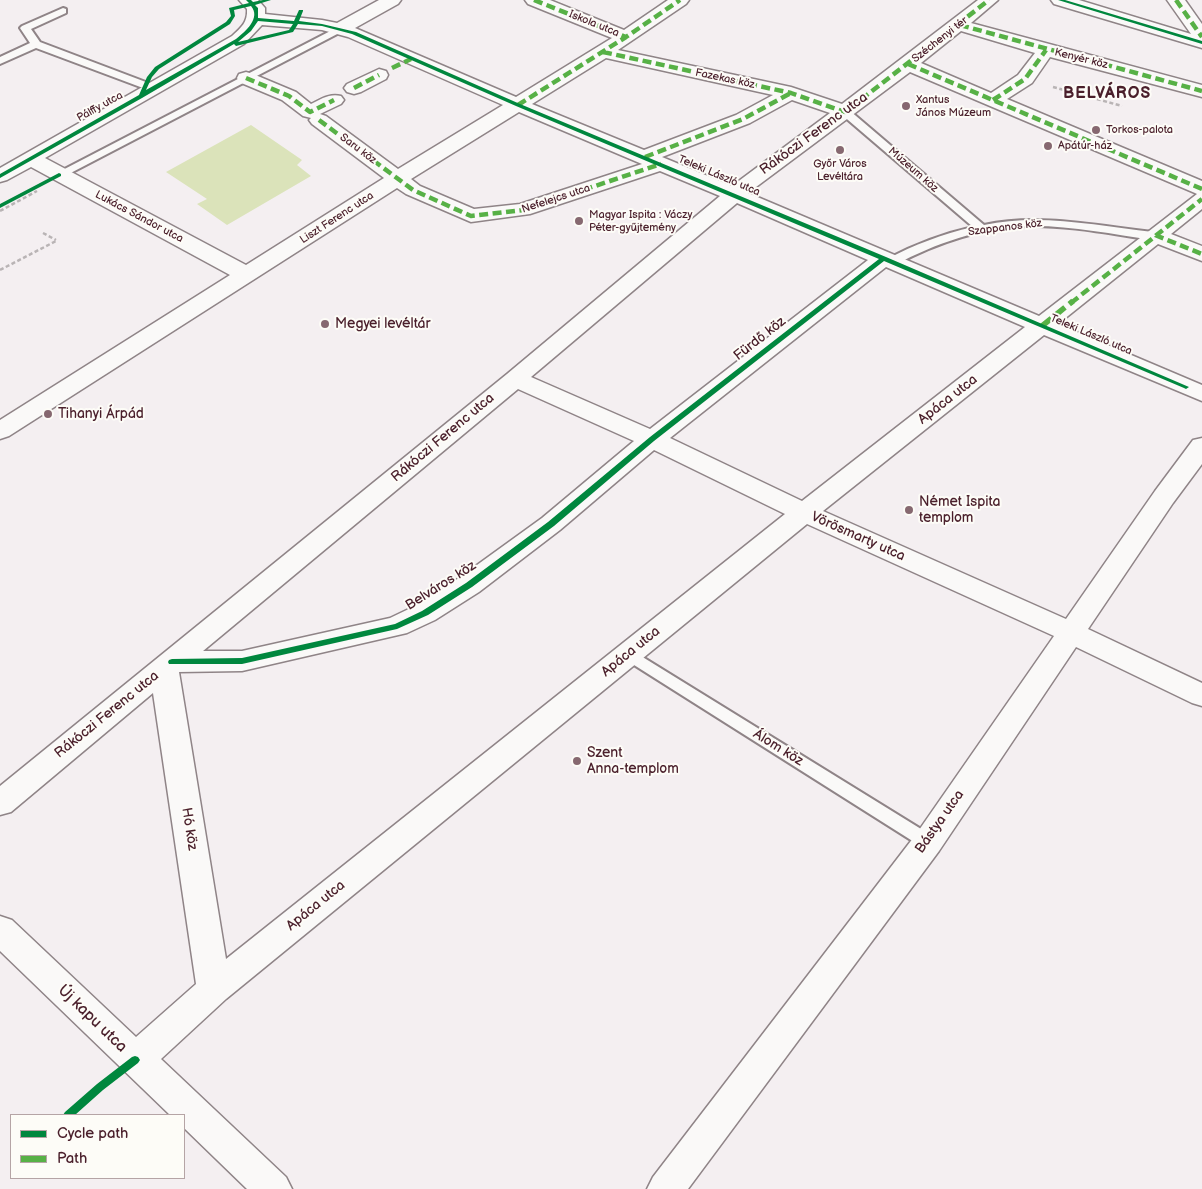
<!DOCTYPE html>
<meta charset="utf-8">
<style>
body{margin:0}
#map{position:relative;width:1202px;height:1189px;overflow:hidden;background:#f4eff1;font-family:"Balsamiq Sans",sans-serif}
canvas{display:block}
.legend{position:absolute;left:10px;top:1114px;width:175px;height:65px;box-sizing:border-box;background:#fdfcf7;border:1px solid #b5a4a5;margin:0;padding:6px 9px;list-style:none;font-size:15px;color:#4a1f2b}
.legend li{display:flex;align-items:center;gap:10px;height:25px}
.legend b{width:25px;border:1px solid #b5a4a5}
</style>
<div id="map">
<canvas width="1202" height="1189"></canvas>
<ul class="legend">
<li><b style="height:6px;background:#00873e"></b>Cycle path</li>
<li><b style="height:6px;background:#57b146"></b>Path</li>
</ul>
</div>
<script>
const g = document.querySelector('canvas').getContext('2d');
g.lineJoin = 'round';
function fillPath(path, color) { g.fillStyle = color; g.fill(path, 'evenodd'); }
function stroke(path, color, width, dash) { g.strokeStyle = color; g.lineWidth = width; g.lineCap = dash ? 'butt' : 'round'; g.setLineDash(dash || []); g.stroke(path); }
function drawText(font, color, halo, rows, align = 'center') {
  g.font = font + ' "Balsamiq Sans",sans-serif'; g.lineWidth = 4; g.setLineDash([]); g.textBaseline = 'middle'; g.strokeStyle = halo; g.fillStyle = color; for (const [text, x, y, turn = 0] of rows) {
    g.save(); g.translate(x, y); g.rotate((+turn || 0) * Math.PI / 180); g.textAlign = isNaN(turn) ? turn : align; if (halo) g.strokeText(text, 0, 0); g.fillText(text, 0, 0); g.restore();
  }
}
fillPath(new Path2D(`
 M251 125 302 160 297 165 311 176 227 225 197 204 207 199 166 172Z`), '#dbe3ba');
const lane = new Path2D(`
 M63 8 66 9V13L31 29 40 42 159 87 160 89 159 91H151L36 48 0 64V57L30 43 20 28 22 26Z
 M340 26 345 29 343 31 63 177 59 178 53 175Z
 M845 109 849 110 984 225C1040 213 1097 226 1153 232L1159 236 1153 240C1111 234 1069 225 1027 226 980 228 936 243 895 265H887L885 262 887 259C914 245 942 234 973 227L841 114 840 112Z
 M628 648 934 837 937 842 934 847 928 849 922 847 623 658 620 654 623 650Z`);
const street = new Path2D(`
 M239 0H258L265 8V14L322 20 337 23 379 0H401L398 4 355 28 516 97 612 38 528 4 525 0H550L624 30 668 0H689L686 4 618 50 791 87 842 104 978 0H998L971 23 1202 85V97L1050 57 1032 83 1007 99 1202 181V209L1171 234 1202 246V261L1158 244 1058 324 1202 385V401L1044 335 823 511 1066 619 1155 491 1193 440 1202 438V464L1173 503 1088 629 1202 683V706L1192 703 1076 647 939 851 688 1189H647L653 1177 917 833 1054 636 807 524 226 999 161 1059 286 1177 292 1189H247L184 1128V1115H170L0 951V916L12 920 136 1037 196 984 153 693 11 812 0 815V786L507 374 720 196 660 171 530 214 471 222 406 194 397 188 9 436 0 439V420L230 275 31 167 7 180 0 182V168L232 36C241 28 248 22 247 9ZM262 25 322 30 348 37 503 105 398 169 326 116 320 114 341 104 344 100 341 96C330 93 321 99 311 104L296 92 253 74 246 72 239 74 237 78 239 82 282 100 303 116 311 118 309 120 312 124 384 178 246 265 45 158 244 44ZM961 31 1035 53 1018 75 991 93 921 63ZM606 58 773 95 736 115 644 150 532 104ZM910 72 1195 193 1197 194 1039 316 748 193ZM792 100 830 113 732 186 662 157 750 123ZM519 112 642 164 520 204 474 209 420 186 411 179ZM737 203 868 260 650 429 531 377ZM886 267 1025 327 802 501 670 438ZM518 389 634 441 542 518 459 578 415 606 390 618 242 651H203ZM654 450 785 514 226 959 179 672 242 671 407 633 435 620 479 592 560 530Z
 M1051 0H1079L1191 34 1167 0H1185L1202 24V48L1054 4Z
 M379 69 386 71 388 75 386 79 361 92 354 94 347 92 344 88 347 84Z`);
stroke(lane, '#8f8487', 4);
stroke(street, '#8f8487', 3);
stroke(new Path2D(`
 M1053 87 1122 106
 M0 211 37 191
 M43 233 56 240
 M0 270 56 241`), '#b9b4b5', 2.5, [4, 2.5]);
fillPath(lane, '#faf9f8');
fillPath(street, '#faf9f8');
stroke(new Path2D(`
 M534 0 626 37
 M1176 0 1202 37
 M960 25 1202 91
 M603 52 791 93 845 112 989 0
 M908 64 1202 189
 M392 68 411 59
 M246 78 289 96 310 112 334 100
 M354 88 379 75
 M993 100 1025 79 1046 50
 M518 105 626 37 680 0
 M319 120 413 190 471 216 523 210 661 164
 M645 157 743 119 791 93
 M1155 235 1202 254
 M1071 303 1202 199`), '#57b146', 4.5, [9, 4.5]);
stroke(new Path2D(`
 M1042 326 1073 301`), '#57b146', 5.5, [12, 5.5]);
fillPath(new Path2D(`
 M246 0H251L253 2 263 0H271L255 5 258 8V18L294 21 299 10H303V11L299 21 322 24 356 32 520 104 886 257 1189 387 1186 389 1184 388 884 261 654 441 554 526 472 587 428 615 397 629 242 664H169L168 662 169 660 172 659 242 658 395 624 422 611 466 583 548 522 650 437 879 259 516 106 352 34 322 26 298 24 293 32 236 46 234 44 142 98 0 178V174L139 95 147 77 155 67 226 22 231 16 229 8 249 3ZM251 6C261 18 246 31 236 39L146 90 152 77 159 69 230 24 235 16 234 10ZM258 21 293 24 289 30 238 42 251 31Z
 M1058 0H1065L1202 41V44Z
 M59 173 61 174V176L0 208V204Z
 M135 1056 138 1057 140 1060 138 1063 103 1090 75 1115H63L65 1112 97 1084 132 1057Z`), '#00873e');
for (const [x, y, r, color] of [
 [906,106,5,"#866870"],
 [1096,130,5,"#866870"],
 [1048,146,5,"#866870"],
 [840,150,5,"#866870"],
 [579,221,5,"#866870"],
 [325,324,5,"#866870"],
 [48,414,5,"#866870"],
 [909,510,5,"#866870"],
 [577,761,5,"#866870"]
]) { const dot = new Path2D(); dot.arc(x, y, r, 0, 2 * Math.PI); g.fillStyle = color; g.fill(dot); stroke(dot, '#fdfcf7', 2); }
drawText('11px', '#4a1f2b', '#fdfcf7', [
 ["Iskola utca",594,24,22],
 ["Széchenyi tér",940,40,-38],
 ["Kenyér köz",1081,59,14],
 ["Fazekas köz",725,79,12],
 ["Pálffy utca",100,107,-29],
 ["Saru köz",358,149,37],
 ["Múzeum köz",913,170,41],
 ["Teleki László utca",719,176,23],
 ["Nefelejcs utca",556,199,-18],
 ["Lukács Sándor utca",139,217,28],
 ["Liszt Ferenc utca",337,218,-33],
 ["Szappanos köz",1005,228,-7],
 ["Teleki László utca",1091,335,23]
]);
drawText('11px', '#4a1f2b', '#fdfcf7', [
 ["Xantus",916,100],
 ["János Múzeum",916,113],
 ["Torkos-palota",1106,130],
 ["Apátúr-ház",1058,146],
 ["Győr Város",840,164,"center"],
 ["Levéltára",840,177,"center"],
 ["Magyar Ispita : Váczy",589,215],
 ["Péter-gyűjtemény",589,228]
], 'left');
drawText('14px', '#4a1f2b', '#fdfcf7', [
 ["Rákóczi Ferenc utca",814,134,-36],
 ["Fürdő köz",760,339,-38],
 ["Apáca utca",948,400,-38],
 ["Rákóczi Ferenc utca",443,438,-40],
 ["Vörösmarty utca",858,537,24],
 ["Belváros köz",441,586,-32],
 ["Apáca utca",631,652,-39],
 ["Rákóczi Ferenc utca",107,715,-39],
 ["Álom köz",778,748,32],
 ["Bástya utca",940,822,-55],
 ["Hó köz",189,829,81],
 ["Apáca utca",316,906,-39]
]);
drawText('14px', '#4a1f2b', '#fdfcf7', [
 ["Megyei levéltár",335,324],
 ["Tihanyi Árpád",58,414],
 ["Német Ispita",919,502],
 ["templom",919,518],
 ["Szent",587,753],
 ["Anna-templom",587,769]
], 'left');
g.letterSpacing = '1px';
drawText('bold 16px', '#4a1f2b', '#fdfcf7', [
 ["BELVÁROS",1107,94]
]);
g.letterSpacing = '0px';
drawText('16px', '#4a1f2b', '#fdfcf7', [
 ["Új kapu utca",92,1019,44]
]);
</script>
